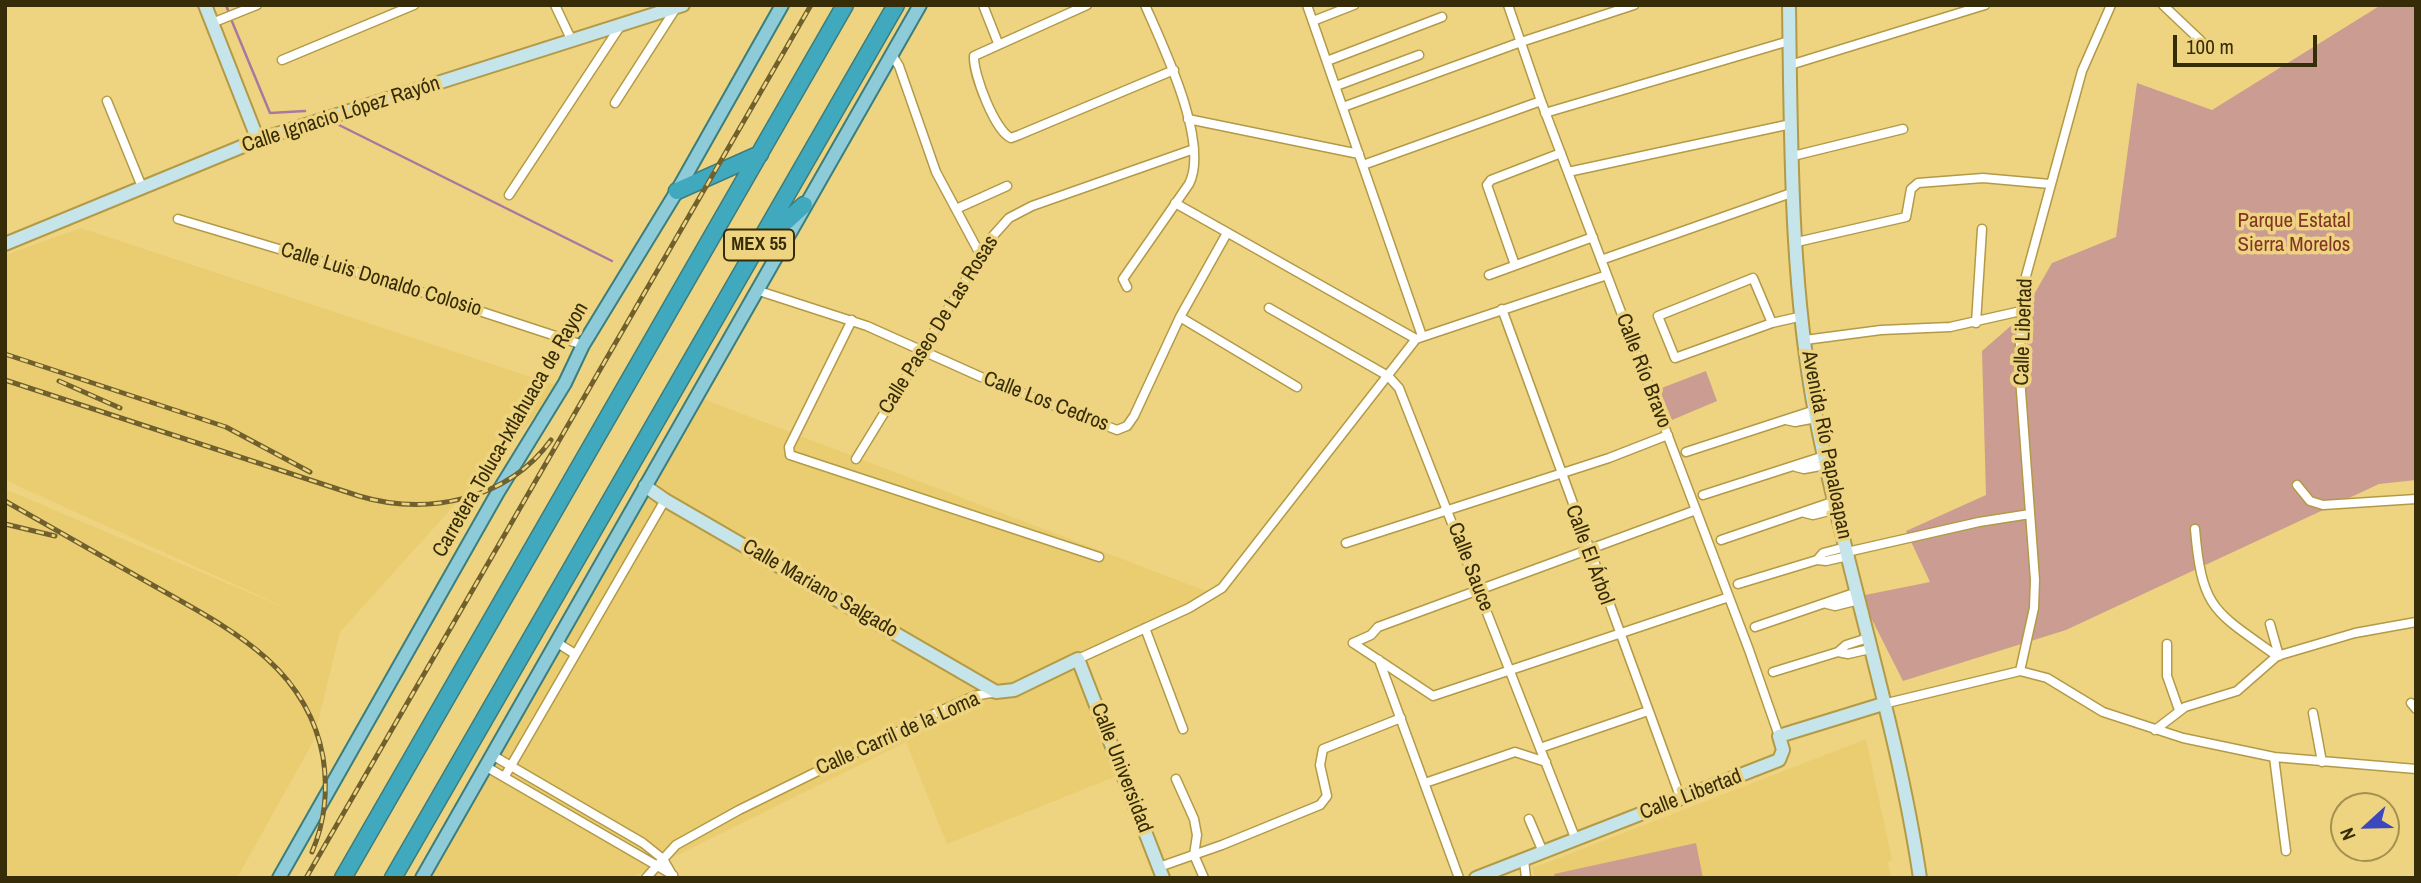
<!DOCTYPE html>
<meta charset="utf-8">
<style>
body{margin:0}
#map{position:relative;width:2421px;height:883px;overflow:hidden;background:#eed481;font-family:"Archivo Narrow",sans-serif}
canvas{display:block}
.frame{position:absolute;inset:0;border:7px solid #362c07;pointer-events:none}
.north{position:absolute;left:2330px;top:792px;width:70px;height:70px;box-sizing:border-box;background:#eed481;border:2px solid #a49150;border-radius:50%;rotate:248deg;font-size:19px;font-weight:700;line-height:28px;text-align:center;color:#362c07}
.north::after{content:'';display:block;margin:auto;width:24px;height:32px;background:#3c49bd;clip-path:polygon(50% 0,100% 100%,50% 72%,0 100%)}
.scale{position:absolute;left:2173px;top:35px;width:144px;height:32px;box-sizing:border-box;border:4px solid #362c07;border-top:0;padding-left:9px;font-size:21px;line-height:24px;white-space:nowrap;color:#362c07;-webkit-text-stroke:5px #eed481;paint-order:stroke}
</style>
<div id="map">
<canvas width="2421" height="883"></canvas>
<div class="frame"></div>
<div class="north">N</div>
<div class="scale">100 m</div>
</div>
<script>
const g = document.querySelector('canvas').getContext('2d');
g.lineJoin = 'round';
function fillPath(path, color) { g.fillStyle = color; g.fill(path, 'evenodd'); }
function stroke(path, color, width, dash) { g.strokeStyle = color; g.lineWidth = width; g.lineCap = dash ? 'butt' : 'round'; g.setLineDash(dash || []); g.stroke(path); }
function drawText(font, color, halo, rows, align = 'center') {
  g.font = font + ' "Archivo Narrow",sans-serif'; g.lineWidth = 7; g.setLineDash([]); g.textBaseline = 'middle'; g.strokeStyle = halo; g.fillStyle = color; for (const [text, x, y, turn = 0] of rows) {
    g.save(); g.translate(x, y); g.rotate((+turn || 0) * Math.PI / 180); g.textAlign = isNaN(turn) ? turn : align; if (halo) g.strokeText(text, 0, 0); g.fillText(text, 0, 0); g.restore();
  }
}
fillPath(new Path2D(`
 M81 228 561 387 340 632 313 742 237 878H5V489L295 612 5 480V255Z
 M701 398 1219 596 1071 655 1114 777 947 844 906 742 631 878H426Z
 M1866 739 1892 860 1888 862 1891 878H1534L1533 868Z`), '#eacd70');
fillPath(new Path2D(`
 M2381 5H2416V480L2379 484 2066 630 1903 681 1860 596 1930 582 1906 531 1986 495 1982 351 2021 317 2052 263 2116 237 2137 83 2212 110Z
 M1706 371 1717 401 1672 420 1659 389Z
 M1696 843 1703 878H1555L1554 874Z`), '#cb9c92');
stroke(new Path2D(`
 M226 5 229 13
 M231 19 270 113 305 111
 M337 124 612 261`), '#a978a1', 2.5);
const street = new Path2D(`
 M555 5 571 39
 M983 5 998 43
 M1087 5 974 56C973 74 995 131 1011 138L1019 135 1174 70
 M1307 5 1422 336
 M1508 5 1541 101 1749 650 1779 736
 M2163 5 2201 41
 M1313 21 1354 5
 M212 23 257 5
 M892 55 899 66 936 172 981 256
 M282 60 414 5
 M1327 61 1442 17
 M1790 65 1985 5
 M1336 86 1419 55
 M107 101 142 187
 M615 103 676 8
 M1343 107 1521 42 1634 5
 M1545 113 1789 41
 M1188 119 1359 154
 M1793 156 1903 129
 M1363 165 1541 101
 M1568 172 1791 124
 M509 195 621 25
 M1175 203 1416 339
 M956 209 1007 186
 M178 219 403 286 583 345
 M1797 242 1906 217 1911 189 1918 183 1983 178 2050 184
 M1601 260 1794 192
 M1515 265 1487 185 1491 180 1561 153
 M1489 275 1593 237
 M1127 287 1123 279 1189 184C1210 143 1163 46 1145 5
 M756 290 867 326 981 377 1117 430 1127 426 1134 416 1180 317 1227 233
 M1269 308 1388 376 1399 388 1576 840
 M1502 309 1681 799
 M1180 317 1297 387
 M852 320 789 447 790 455 1099 557
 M1772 323 1753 278 1658 316 1675 358 1772 323 1803 316
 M1976 323 1982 229
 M1805 340 1881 330 1950 327 2021 311
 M1786 420 1795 422 1816 418
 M1686 452 1815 410
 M856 459 992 237 1009 218 1032 206 1194 149
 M1796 467 1804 469 1826 465
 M2297 485 2310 501 2323 505 2416 499
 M1703 495 1824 456
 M1805 513 1813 515 1837 509
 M2195 529C2202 610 2214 611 2277 656
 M1721 540 1835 501
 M1346 543 1609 458 1668 435
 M1847 552 1979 522 2030 514
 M1817 560 1823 553 1846 547
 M1738 584 1817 560 1826 561 1848 556
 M1827 604 1835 606 1859 600
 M2270 624 2279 656
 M1755 627 1857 592
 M1145 628 1183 729
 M556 642 575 654
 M1353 643 1433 696 1729 597
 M1353 643 1371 635 1378 627 1696 510
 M2167 644V676L2179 710
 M1838 652 1848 654 1870 649
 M1078 659 1189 608 1222 588 1416 339 1607 275
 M1379 660 1459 878
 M2020 671 2034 608 2035 580 2019 364 2023 287 2082 71 2111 5
 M1773 672 1838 652 1846 645 1868 638
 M2411 703 2416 709
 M1883 704 2020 671 2047 678 2103 712 2183 738 2274 757 2416 769
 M2313 713 2322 762
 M2155 730 2185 707 2237 691 2277 656 2355 633 2416 622
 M1540 748 1648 711
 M492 755 643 843 663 859 674 878
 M2274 757 2286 851
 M485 766 673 875
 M505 776 665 500
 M1176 779 1194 819 1197 835 1194 855 1204 878
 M1425 783 1515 752 1546 762
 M1529 819 1543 852
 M1524 860 1526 878
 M1159 867 1222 845 1320 805 1327 796 1320 765 1323 749 1401 718
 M646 878 676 845 739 810 936 713 974 696 996 692`);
const secondary = new Path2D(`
 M205 5 258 140
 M1789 5C1791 142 1790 283 1816 418 1846 572 1897 722 1920 878
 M5 244 258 140 683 5
 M645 486 665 500 996 692 1014 690 1078 659 1163 878
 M1476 878 1779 760 1783 750 1779 736 1883 704`);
const primary = new Path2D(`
 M279 878 498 492 565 383 583 345 677 191 782 5
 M422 878 920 5`);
const highway = new Path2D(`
 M677 191 760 154
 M770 236 804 205
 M343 878 845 5
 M393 878 896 5`);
stroke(street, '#b39a47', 11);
stroke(secondary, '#b39a47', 16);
stroke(primary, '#3c7d7d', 16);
stroke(highway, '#3c7d7d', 19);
stroke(street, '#fff', 8);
stroke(secondary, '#c6e5eb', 12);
stroke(primary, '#8ccbd7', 12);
stroke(highway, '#40a9bd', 16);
const rail = new Path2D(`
 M5 354 226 427 310 472
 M5 380 359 496C426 516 507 501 551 440
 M59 381 120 408
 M5 501C53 528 101 556 149 583 224 626 306 663 323 757 328 789 325 822 312 852
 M5 524 55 536
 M306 878 811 5`);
stroke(rail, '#6f602d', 5);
stroke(rail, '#eed481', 2.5, [8]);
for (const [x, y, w] of [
 [759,245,70]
]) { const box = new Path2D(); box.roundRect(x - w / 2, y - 15.5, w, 31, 5); g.fillStyle = '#eed481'; g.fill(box); stroke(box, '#362c07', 2); }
drawText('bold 19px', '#362c07', null, [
 ["MEX 55",759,245]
]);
drawText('21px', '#362c07', '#eed481', [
 ["Calle Ignacio López Rayón",341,115,-18],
 ["Calle Luis Donaldo Colosio",381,280,17],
 ["Calle Paseo De Las Rosas",939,325,-58],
 ["Calle Libertad",2024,332,-88],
 ["Calle Río Bravo",1643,371,69],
 ["Calle Los Cedros",1046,402,21],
 ["Carretera Toluca-Ixtlahuaca de Rayon",511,430,-60],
 ["Avenida Río Papaloapan",1826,445,79],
 ["Calle El Árbol",1589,555,70],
 ["Calle Sauce",1470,567,69],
 ["Calle Mariano Salgado",820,589,30],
 ["Calle Carril de la Loma",898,734,-24],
 ["Calle Universidad",1121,768,69],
 ["Calle Libertad",1691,795,-21]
]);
drawText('21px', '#823426', '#eed481', [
 ["Parque Estatal",2294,221],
 ["Sierra Morelos",2294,245]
]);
</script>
